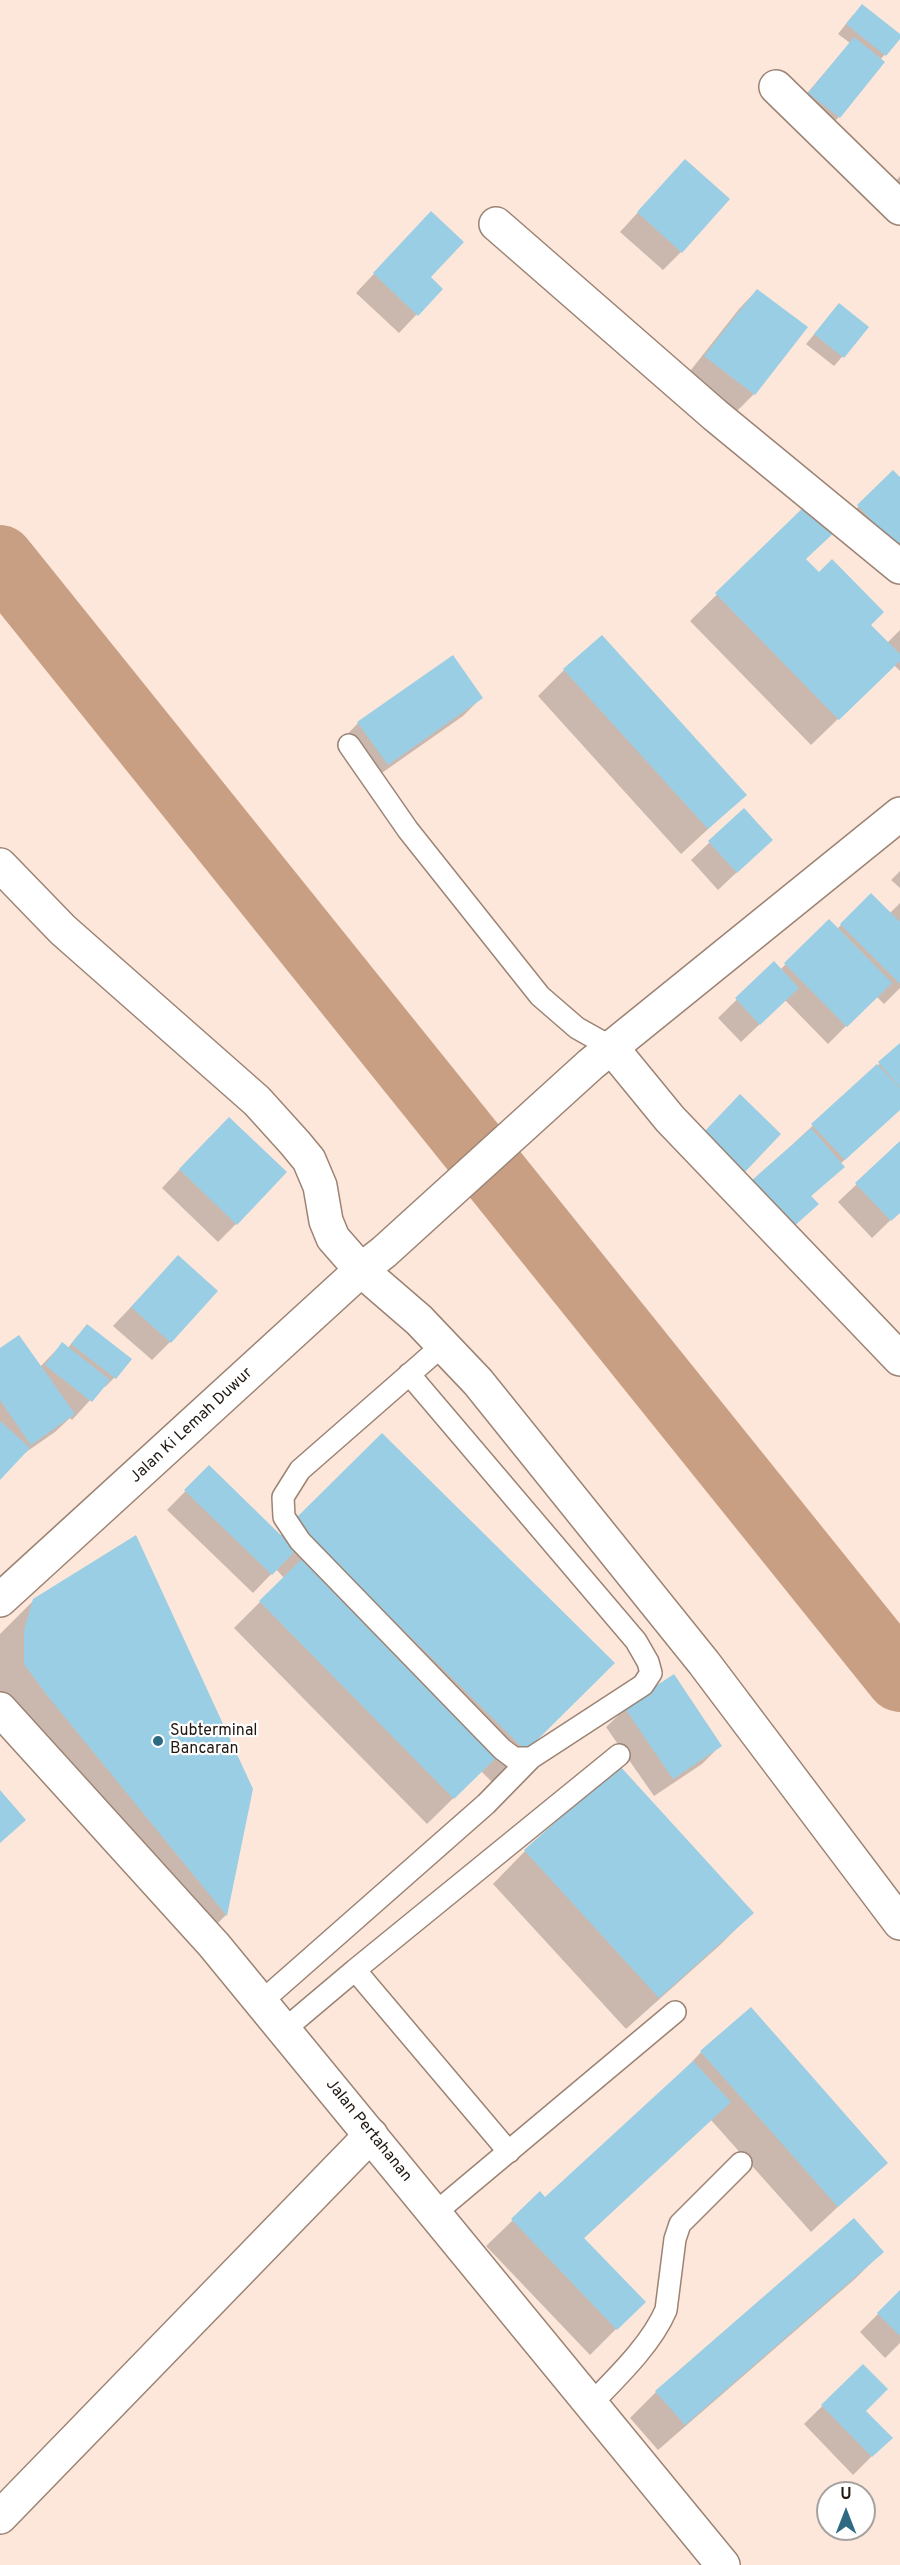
<!DOCTYPE html>
<style>
body{margin:0}
#map{position:relative;width:900px;height:2565px;overflow:hidden;background:#fde7da;font-family:Overpass,sans-serif}
canvas{display:block}
.north{position:absolute;left:816px;top:2481px;width:60px;height:60px;box-sizing:border-box;background:#fff;border:2px solid #a6a2a0;border-radius:50%;rotate:0deg;font-size:16px;font-weight:700;line-height:24px;text-align:center;color:#201711}
.north::after{content:'';display:block;margin:auto;width:21px;height:27px;background:#2e6b82;clip-path:polygon(50% 0,100% 100%,50% 72%,0 100%)}
</style>
<div id="map">
<canvas width="900" height="2565"></canvas>
<div class="north">U</div>
</div>
<script>
const g = document.querySelector('canvas').getContext('2d');
g.lineJoin = 'round';
function fillPath(path, color) { g.fillStyle = color; g.fill(path, 'evenodd'); }
function stroke(path, color, width, dash) { g.strokeStyle = color; g.lineWidth = width; g.lineCap = dash ? 'butt' : 'round'; g.setLineDash(dash || []); g.stroke(path); }
function drawText(font, color, halo, rows, align = 'center') {
  g.font = font + ' Overpass,sans-serif'; g.lineWidth = 4.5; g.setLineDash([]); g.textBaseline = 'middle'; g.strokeStyle = halo; g.fillStyle = color; for (const [text, x, y, turn = 0] of rows) {
    g.save(); g.translate(x, y); g.rotate((+turn || 0) * Math.PI / 180); g.textAlign = isNaN(turn) ? turn : align; if (halo) g.strokeText(text, 0, 0); g.fillText(text, 0, 0); g.restore();
  }
}
fillPath(new Path2D(`
 M853 15 900 37 880 60 883 62 839 117 820 135 791 112 850 43 838 34Z
 M685 161 681 252 663 270 620 232Z
 M900 176V198L889 189Z
 M413 232 429 277 417 314 399 333 356 293Z
 M757 290 754 394 736 412 687 375 739 309Z
 M839 305 867 328 834 366 806 344Z
 M893 472 900 479V552L840 525Z
 M812 501 805 560 887 643 900 630V671L894 665 811 745 690 621Z
 M564 670 745 795 681 854 538 696Z
 M481 698 463 716 369 782 340 742 358 723Z
 M771 840 718 890 691 860 710 842Z
 M900 871V888L891 880Z
 M871 895 889 914 900 903V988L884 1004 876 996 828 1044 785 1000 741 1042 718 1018 774 963 780 970 829 921 837 929Z
 M900 1045V1109L840 1164 843 1167 810 1197 817 1204 773 1245 794 1143Z
 M210 1137 236 1224 218 1242 162 1188Z
 M900 1143V1211L872 1238 838 1202Z
 M178 1257 170 1342 152 1360 113 1326Z
 M78 1335 130 1359 114 1378 105 1387 103 1386 72 1420 70 1418 55 1432 19 1457 0 1478V1350L40 1367 62 1344 68 1348Z
 M382 1435 613 1663 493 1783 481 1771 427 1824 234 1628 284 1578 276 1569 253 1593 167 1510 209 1467 280 1536Z
 M34 1600 252 1789 226 1915 194 1947 0 1708V1634Z
 M625 1709 720 1746 702 1764 654 1796 606 1727Z
 M525 1851 752 1913 720 1945 626 2029 493 1884Z
 M701 2052 886 2162 811 2232 711 2120 583 2239 617 2328 590 2355 486 2246 540 2194 545 2199 676 2079Z
 M882 2252 856 2278 658 2450 630 2418 656 2392Z
 M900 2292V2343L885 2358 860 2332Z
 M863 2366 864 2411 890 2438 853 2475 804 2424Z`), '#0003');
stroke(new Path2D(`
 M0 559 900 1678`), '#c99f84', 68);
fillPath(new Path2D(`
 M862 4 900 34V39L886 56 846 24Z
 M854 37 885 62 840 118 808 93Z
 M685 159 730 199 682 253 637 212Z
 M431 211 464 242 431 277 443 289 418 316 373 273Z
 M757 289 808 327 755 395 704 356Z
 M839 303 869 327 844 358 814 334Z
 M893 470 900 477V550L857 505Z
 M812 499 840 527 806 559 819 572 832 559 884 612 871 625 900 654V661L839 720 715 593Z
 M602 635 747 795 708 829 563 669Z
 M453 655 483 698 388 765 357 722Z
 M744 808 773 840 737 873 708 841Z
 M871 893 900 922V984L840 924Z
 M829 919 892 983 847 1027 784 963Z
 M774 961 799 988 760 1025 735 998Z
 M900 1043V1087L878 1062Z
 M877 1064 900 1088V1110L845 1160 811 1124Z
 M740 1094 781 1134 744 1173 702 1134Z
 M229 1117 287 1172 237 1225 179 1169Z
 M811 1128 845 1167 811 1196 819 1204 792 1228 751 1181Z
 M900 1141V1213L891 1221 855 1183Z
 M178 1255 218 1291 171 1343 131 1307Z
 M87 1324 132 1359 116 1379 71 1344Z
 M19 1335 75 1414 31 1445 0 1400V1348Z
 M62 1342 110 1380 92 1402 45 1365Z
 M0 1421 30 1448 0 1480Z
 M382 1433 615 1663 526 1751 293 1521Z
 M209 1465 296 1550 272 1575 184 1490Z
 M136 1535 253 1789 227 1916 46 1694 24 1664V1631L33 1599Z
 M306 1555 501 1753 454 1799 259 1601Z
 M674 1674 722 1746 673 1779 624 1707Z
 M619 1765 754 1913 659 1998 524 1850Z
 M0 1790 26 1820 0 1843Z
 M751 2007 888 2163 838 2207 700 2051Z
 M693 2061 731 2102 584 2238 646 2302 617 2330 511 2219 540 2191 545 2197Z
 M854 2218 884 2252 685 2425 655 2391Z
 M900 2290V2336L877 2313Z
 M863 2364 888 2389 866 2411 893 2438 872 2457 821 2405Z`), '#99cee5');
const service = new Path2D(`
 M349 745 408 830 540 996 577 1028 611 1047
 M409 1374 636 1641 648 1662 651 1673 643 1685 531 1758H514L502 1749 300 1541 284 1517 283 1497 300 1470 443 1345
 M355 1970 619 1755
 M261 2002 486 1804 531 1758
 M285 2029 355 1970 509 2152
 M435 2213 675 2012
 M590 2405C616 2378 651 2345 666 2310L675 2239 680 2224 741 2163`);
const minor = new Path2D(`
 M776 87 900 208
 M496 224 715 415 900 567
 M0 865 63 930 257 1101 295 1143 309 1160 320 1186 326 1221 333 1238 361 1270 419 1320 478 1382 704 1663 900 1923
 M611 1047 670 1119 900 1359
 M0 2517 371 2135`);
const trunk = new Path2D(`
 M0 1600 361 1270 384 1252 591 1064 900 814
 M0 1709 214 1945 723 2565`);
stroke(service, '#9c8374', 24);
stroke(minor, '#9c8374', 36);
stroke(trunk, '#9c8374', 36);
stroke(service, '#fff', 21);
stroke(minor, '#fff', 33);
stroke(trunk, '#fff', 33);
for (const [x, y, r, color] of [
 [158,1741,6,"#2e6b82"]
]) { const dot = new Path2D(); dot.arc(x, y, r, 0, 2 * Math.PI); g.fillStyle = color; g.fill(dot); stroke(dot, '#fff', 2); }
drawText('16px', '#201711', '#fff', [
 ["Jalan Ki Lemah Duwur",192,1426,-43],
 ["Jalan Pertahanan",368,2131,51]
]);
drawText('16px', '#201711', '#fff', [
 ["Subterminal",170,1732],
 ["Bancaran",170,1750]
], 'left');
</script>
